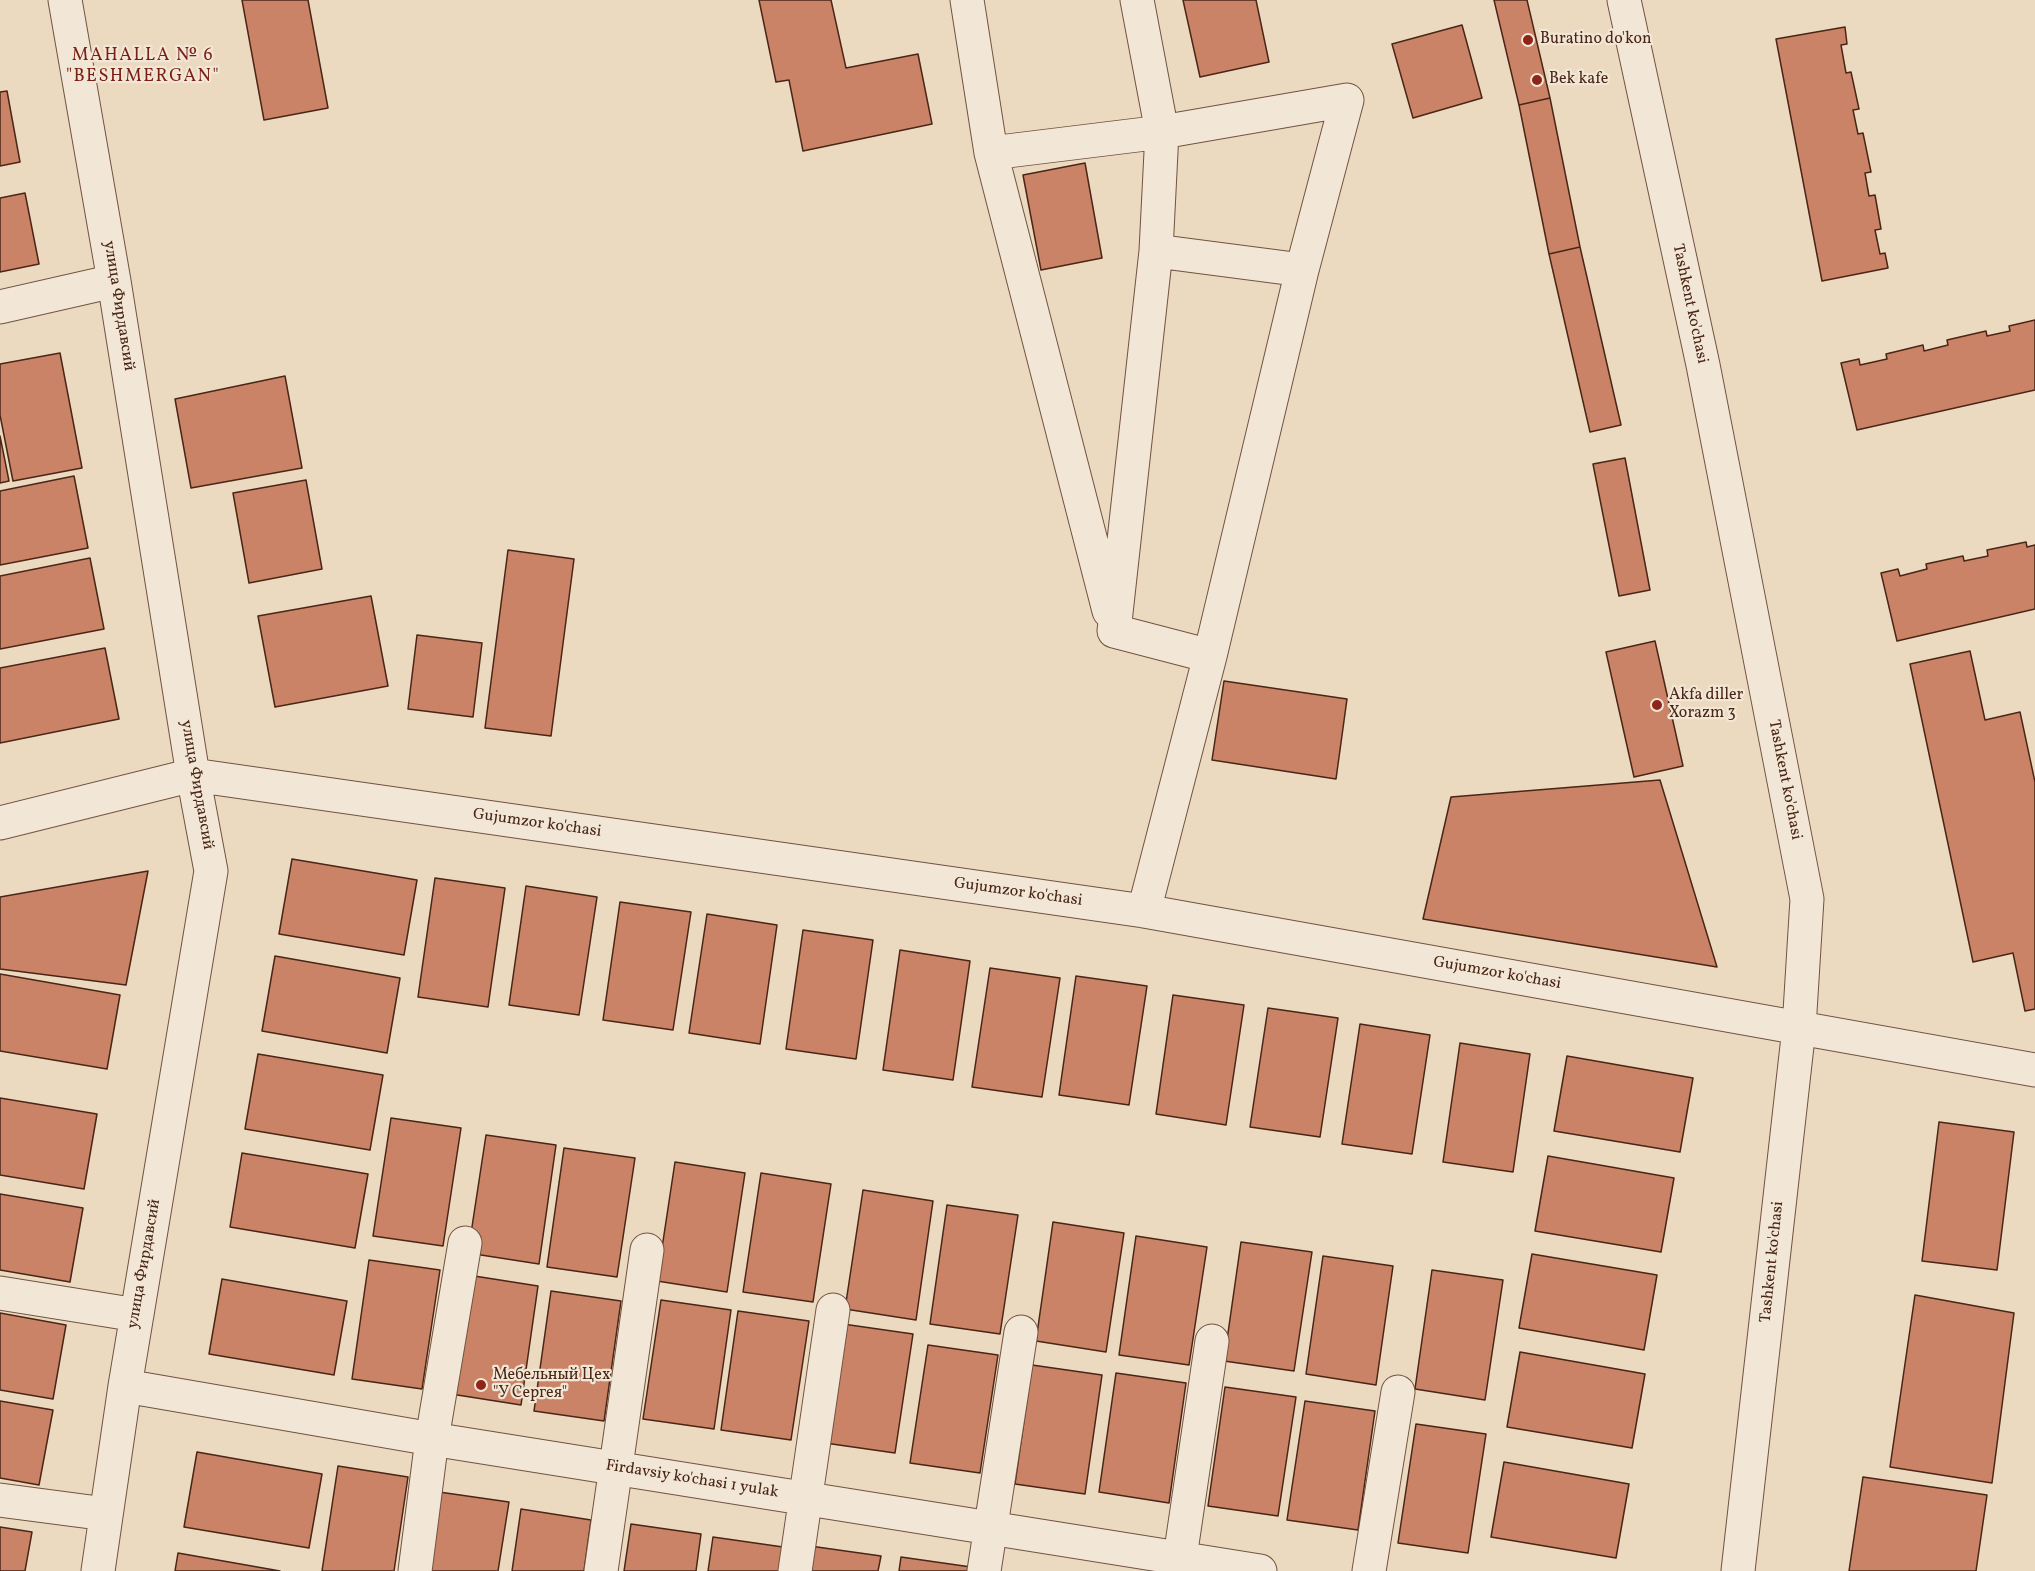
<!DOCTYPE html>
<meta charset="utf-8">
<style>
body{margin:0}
canvas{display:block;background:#ebd9c0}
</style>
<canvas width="2035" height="1571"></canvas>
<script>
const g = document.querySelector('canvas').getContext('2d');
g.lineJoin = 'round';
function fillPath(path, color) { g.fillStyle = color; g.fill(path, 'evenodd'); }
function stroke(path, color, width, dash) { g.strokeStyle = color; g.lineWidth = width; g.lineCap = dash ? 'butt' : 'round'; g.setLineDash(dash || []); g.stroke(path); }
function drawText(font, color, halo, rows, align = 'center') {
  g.font = font + ' Vollkorn,serif'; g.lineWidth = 4.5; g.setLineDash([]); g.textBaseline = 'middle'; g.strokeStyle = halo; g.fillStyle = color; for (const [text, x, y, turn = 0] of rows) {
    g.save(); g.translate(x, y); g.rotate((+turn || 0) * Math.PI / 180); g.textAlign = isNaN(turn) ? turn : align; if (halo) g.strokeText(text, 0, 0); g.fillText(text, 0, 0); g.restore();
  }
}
const building = new Path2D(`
 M242 0H308L328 108 264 120Z
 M759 0H831L846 68 918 54 932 124 803 151 789 80 776 82Z
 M1183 0H1256L1269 62 1200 77Z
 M1494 0H1527L1550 98 1519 105Z
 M1462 25 1482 98 1413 118 1392 44Z
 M1845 27 1847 44 1841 45 1846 73 1851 72 1859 109 1853 110 1858 134 1863 133 1871 172 1865 173 1869 196 1875 195 1881 229 1875 230 1880 254 1885 253 1888 268 1822 281 1776 39Z
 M7 91 20 162 0 166V92Z
 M1550 98 1580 247 1549 254 1519 105Z
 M1085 163 1102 258 1041 270 1023 175Z
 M25 193 39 264 0 272V198Z
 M1580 247 1621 425 1590 432 1549 254Z
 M2035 320V390L1857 430 1841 363 1859 359 1860 365 1887 359 1886 354 1923 345 1924 351 1948 345 1947 340 1986 331 1987 336 2010 331 2009 326Z
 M60 353 82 468 13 481 0 415V364Z
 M285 376 302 468 191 488 175 399Z
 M0 436 9 481 0 483Z
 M1625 458 1650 590 1619 596 1593 464Z
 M74 476 88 548 0 565V491Z
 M306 480 322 569 249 583 233 493Z
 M2026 542 2027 547 2035 545V609L1897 641 1881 573 1898 569 1900 576 1927 569 1926 564 1963 556 1964 561 1988 556 1987 550Z
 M508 550 574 559 551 736 485 728Z
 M90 558 104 629 0 649V576Z
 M371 596 388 686 275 707 258 616Z
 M417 635 482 643 473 717 408 709Z
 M1655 641 1683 766 1634 777 1606 652Z
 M105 648 119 719 0 743V668Z
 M1970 651 1985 720 2020 712 2035 782V1009L2025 1011 2013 953 1973 962 1910 664Z
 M1224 681 1347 699 1336 779 1212 760Z
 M1660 780 1717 967 1423 919 1451 797Z
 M292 859 417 880 404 955 279 934Z
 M148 871 126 985 0 969V897Z
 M435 878 505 888 488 1007 418 997Z
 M526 886 597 897 579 1015 509 1005Z
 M620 902 691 912 673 1030 603 1020Z
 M707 914 777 925 760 1044 689 1033Z
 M803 930 873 940 856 1059 786 1049Z
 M900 950 970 961 953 1080 883 1070Z
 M275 956 400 978 387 1053 262 1031Z
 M990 968 1060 978 1042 1097 972 1087Z
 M0 974 120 995 107 1069 0 1051Z
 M1076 976 1147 986 1129 1105 1059 1095Z
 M1173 995 1244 1005 1226 1125 1156 1114Z
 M1268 1008 1338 1018 1320 1137 1250 1127Z
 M1360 1024 1430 1035 1412 1154 1342 1144Z
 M1460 1043 1530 1054 1513 1172 1443 1162Z
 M258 1054 383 1075 370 1150 245 1129Z
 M1567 1056 1693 1078 1680 1152 1554 1131Z
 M0 1098 97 1114 84 1189 0 1175Z
 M391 1118 461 1128 443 1246 373 1236Z
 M1939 1122 2014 1132 1997 1270 1922 1261Z
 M486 1135 556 1145 539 1264 468 1253Z
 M564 1148 635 1158 617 1277 547 1267Z
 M242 1153 368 1174 355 1248 230 1227Z
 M1548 1156 1674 1178 1661 1252 1535 1231Z
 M675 1162 745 1173 727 1292 657 1281Z
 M761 1173 831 1184 813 1302 743 1292Z
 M863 1190 933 1201 916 1320 845 1309Z
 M0 1194 83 1208 70 1282 0 1270Z
 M947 1205 1018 1215 1000 1334 930 1324Z
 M1053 1222 1124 1233 1106 1352 1036 1341Z
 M1136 1236 1207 1247 1189 1365 1119 1355Z
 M1241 1242 1312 1252 1294 1371 1224 1361Z
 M1532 1254 1657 1275 1644 1350 1519 1328Z
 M1323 1256 1393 1266 1376 1385 1306 1374Z
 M369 1260 440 1270 422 1389 352 1379Z
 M1432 1270 1503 1280 1485 1400 1415 1389Z
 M468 1275 538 1286 521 1405 451 1394Z
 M222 1279 347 1301 334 1375 209 1354Z
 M551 1291 621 1301 604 1421 534 1411Z
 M1915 1295 2014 1313 1992 1483 1890 1467Z
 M661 1300 731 1310 714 1429 643 1419Z
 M738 1311 809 1321 791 1440 721 1430Z
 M0 1313 66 1325 53 1399 0 1390Z
 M843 1324 913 1334 895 1453 825 1443Z
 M928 1345 998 1355 980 1473 910 1463Z
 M1520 1352 1645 1374 1632 1448 1507 1427Z
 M1032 1365 1102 1375 1085 1494 1015 1484Z
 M1116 1373 1186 1383 1169 1503 1099 1492Z
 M1225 1387 1296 1397 1278 1516 1208 1506Z
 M0 1401 53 1410 39 1485 0 1478Z
 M1305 1401 1375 1411 1358 1530 1287 1520Z
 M1416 1424 1486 1434 1468 1553 1398 1543Z
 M197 1452 322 1474 309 1548 184 1527Z
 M1504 1462 1629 1484 1616 1558 1491 1537Z
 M338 1466 408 1477 394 1571H322Z
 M1863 1477 1987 1495 1976 1571H1849Z
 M439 1492 509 1502 498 1571H427Z
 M521 1509 591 1520 584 1571H512Z
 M631 1524 701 1534 696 1571H624Z
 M0 1527 32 1532 25 1571H0Z
 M713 1537 783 1547 779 1571H708Z
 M810 1546 881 1556 878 1571H807Z
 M178 1553 280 1571H175Z
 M901 1557 971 1567 970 1571H899Z`);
fillPath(building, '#cb8368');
stroke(building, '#492615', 1.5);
const minor = new Path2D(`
 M65 0 114 281 193 775 211 871 125 1386 98 1571
 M967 0 991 153 1109 611
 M1137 0 1162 132 1347 100 1302 270
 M1624 0 1703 365 1807 899 1799 1028 1738 1571
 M991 153 1162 132 1156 251 1114 631 1210 656
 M0 307 114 281
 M0 823 193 775 1144 911 2035 1070
 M1144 911 1210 656 1302 270 1156 251
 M0 1293 137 1315
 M125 1386 432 1439 1260 1571
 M0 1500 106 1514
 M415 1571 432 1439 465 1243
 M601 1571 647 1250
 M795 1571 833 1310
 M984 1571 1021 1332
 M1178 1571 1212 1341
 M1369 1571 1398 1392`);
stroke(minor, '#725340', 35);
stroke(minor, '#f2e6d6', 33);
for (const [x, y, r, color] of [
 [1528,40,6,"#8f2418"],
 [1537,80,6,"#8f2418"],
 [1657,705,6,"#8f2418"],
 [481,1385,6,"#8f2418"]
]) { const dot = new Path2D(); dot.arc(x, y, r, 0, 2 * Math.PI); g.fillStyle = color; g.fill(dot); stroke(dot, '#f2e6d6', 2); }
drawText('16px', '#492615', '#f2e6d6', [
 ["Buratino do'kon",1540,40],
 ["Bek kafe",1549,80],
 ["Akfa diller",1669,696],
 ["Xorazm 3",1669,714],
 ["Мебельный Цех",493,1376],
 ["\"У Сергея\"",493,1394]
], 'left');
drawText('16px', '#492615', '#f2e6d6', [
 ["Tashkent ko'chasi",1689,304,78],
 ["улица Фирдавсий",118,306,81],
 ["Tashkent ko'chasi",1784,780,79],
 ["улица Фирдавсий",196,785,80],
 ["Gujumzor ko'chasi",537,824,8],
 ["Gujumzor ko'chasi",1018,893,8],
 ["Gujumzor ko'chasi",1497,974,10],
 ["Tashkent ko'chasi",1773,1262,-84],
 ["улица Фирдавсий",145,1264,-80],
 ["Firdavsiy ko'chasi 1 yulak",692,1480,9]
]);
g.letterSpacing = '1.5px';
drawText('18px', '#7a1f14', '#f2e6d6', [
 ["MAHALLA № 6",143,57],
 ["\"BESHMERGAN\"",143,78]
]);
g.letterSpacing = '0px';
</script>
